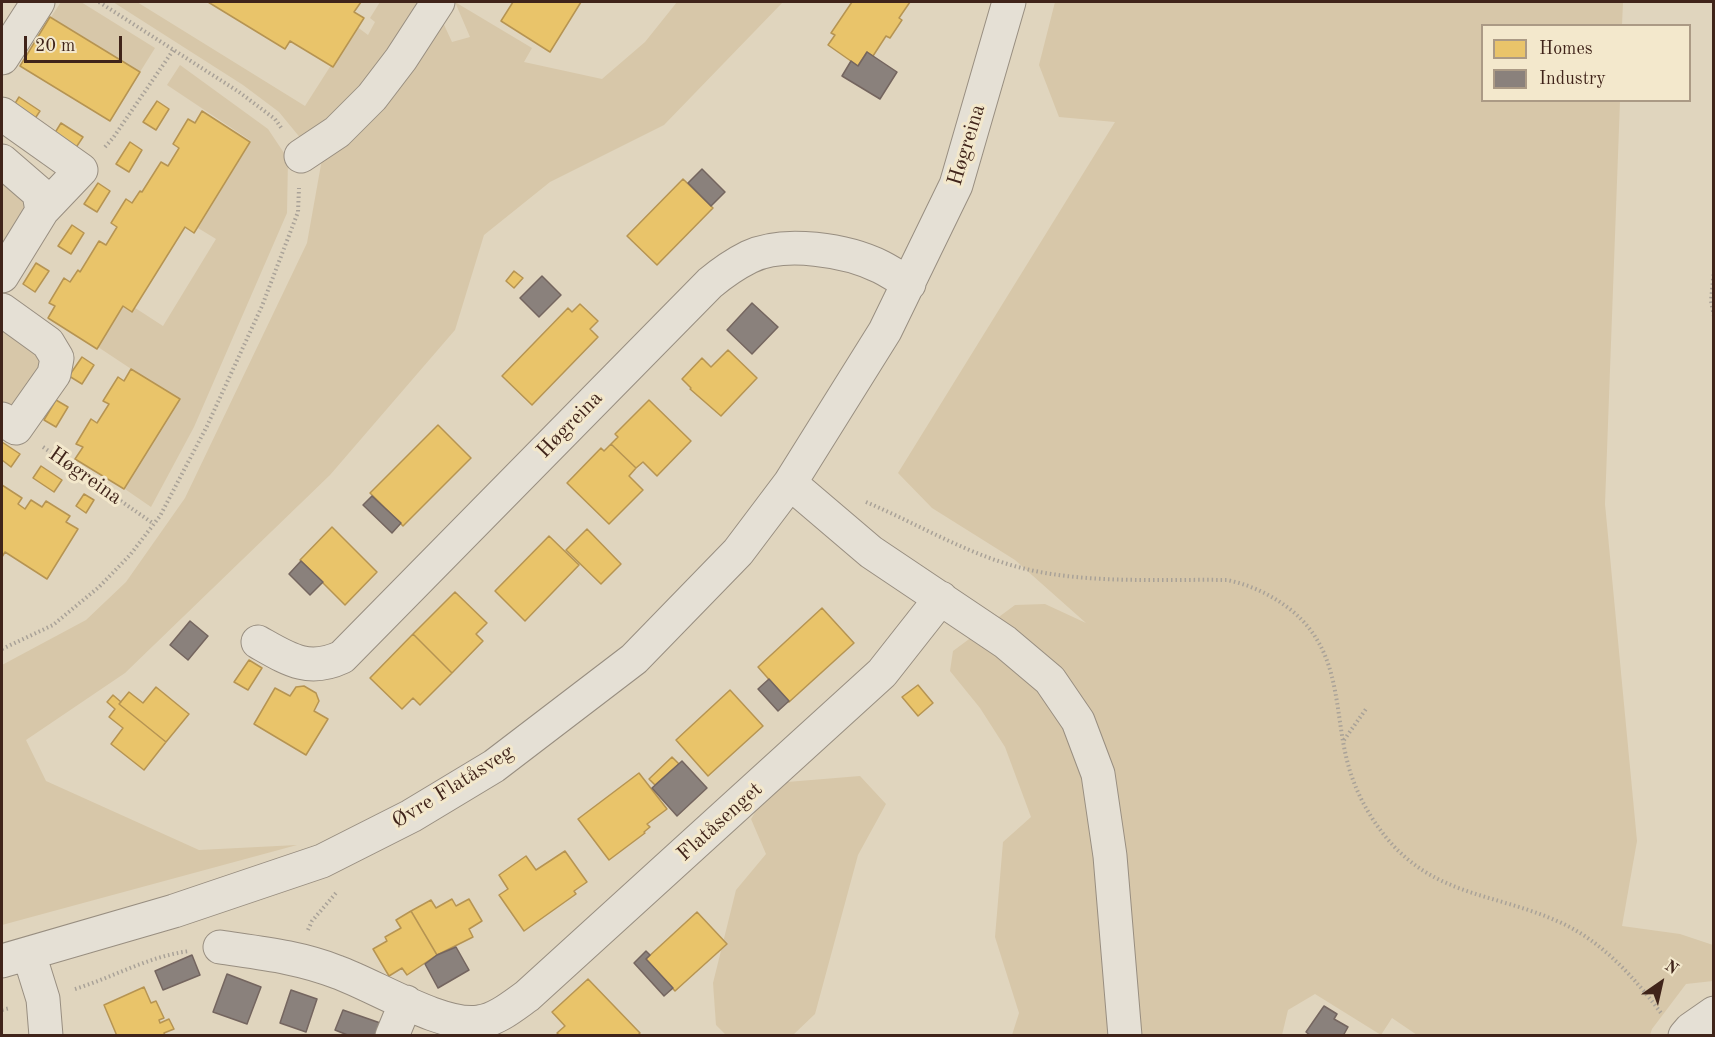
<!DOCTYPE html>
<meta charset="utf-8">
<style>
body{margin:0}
#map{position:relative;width:1715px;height:1037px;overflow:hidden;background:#e0d5be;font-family:"Old Standard TT",serif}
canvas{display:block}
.frame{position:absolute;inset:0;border:3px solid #40241a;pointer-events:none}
.legend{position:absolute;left:1481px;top:24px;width:210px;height:78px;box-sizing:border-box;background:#f3e8cc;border:2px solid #ab9a85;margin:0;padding:8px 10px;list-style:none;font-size:18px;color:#40241a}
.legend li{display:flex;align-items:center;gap:12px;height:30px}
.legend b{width:30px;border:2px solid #ab9a85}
.north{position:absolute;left:1631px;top:953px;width:60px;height:60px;-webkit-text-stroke:4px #f3e8cc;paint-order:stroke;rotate:34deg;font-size:16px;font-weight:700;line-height:24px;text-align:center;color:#40241a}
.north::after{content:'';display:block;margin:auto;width:21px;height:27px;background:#40241a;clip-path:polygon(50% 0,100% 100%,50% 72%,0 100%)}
.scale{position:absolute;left:24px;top:36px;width:98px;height:27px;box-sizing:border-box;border:3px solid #40241a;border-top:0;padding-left:8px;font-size:18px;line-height:21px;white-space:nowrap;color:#40241a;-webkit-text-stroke:4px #f3e8cc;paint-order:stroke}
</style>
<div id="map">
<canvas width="1715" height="1037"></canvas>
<div class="frame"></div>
<ul class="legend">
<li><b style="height:16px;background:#e9c46a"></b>Homes</li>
<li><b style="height:16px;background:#8a817c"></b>Industry</li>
</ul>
<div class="north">N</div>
<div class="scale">20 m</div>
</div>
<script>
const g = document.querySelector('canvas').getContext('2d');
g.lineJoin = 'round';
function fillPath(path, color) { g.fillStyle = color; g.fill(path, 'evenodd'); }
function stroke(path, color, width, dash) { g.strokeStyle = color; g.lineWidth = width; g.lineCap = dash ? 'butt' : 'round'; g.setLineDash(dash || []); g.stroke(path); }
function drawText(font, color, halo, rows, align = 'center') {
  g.font = font + ' "Old Standard TT",serif'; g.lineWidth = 6; g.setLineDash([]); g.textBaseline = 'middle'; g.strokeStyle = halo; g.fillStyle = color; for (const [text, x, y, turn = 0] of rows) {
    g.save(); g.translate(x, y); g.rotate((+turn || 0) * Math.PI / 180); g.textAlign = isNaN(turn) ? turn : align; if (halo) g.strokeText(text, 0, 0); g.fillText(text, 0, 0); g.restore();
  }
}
fillPath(new Path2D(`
 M61 2H81L155 48 140 72 51 17Z
 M113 2H137L305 106 356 26 368 35 375 22 370 18 380 2H426L366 90 302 140 279 112 243 85Z
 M455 2 532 48 524 62 602 79 645 42 677 2H783L664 125 550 182 484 235 455 330 330 475 125 673 26 740 46 781 199 850 297 845 2 925V665L86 620 126 582 185 498 307 243 322 159 440 16 452 42 470 37Z
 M1055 2H1623L1622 25 1482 26V100L1620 101 1605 504 1637 841 1622 926 1680 934 1713 945V981L1686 984 1652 1029 1650 1035H1417L1392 1018 1381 1035 1315 994 1288 1010 1282 1035H1012L1019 1013 995 937 1003 842 1031 817 1005 747 980 708 950 671 953 651 1015 605 1045 604 1086 623 1015 560 932 508 898 473 1115 122 1059 117 1039 65Z
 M180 65 268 129 288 159 287 213 194 427 151 507 122 487 178 400 98 347 126 302 163 326 216 239 198 228 251 141 167 85Z
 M2 178 27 204 17 220 24 226 2 246Z
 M2 324 47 357 13 412 2 405Z
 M860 776 886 804 858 855 815 1014 793 1035H726L716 1025 713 983 736 890 766 854 751 819 764 797 787 782Z`), '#d7c7a9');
const homes = new Path2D(`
 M208 2H361L354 12 364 18 333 67 290 41 285 49Z
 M513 2H581L550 52 501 21Z
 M852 2H910L899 18 902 20 890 38 886 36 873 56 867 52 858 66 828 45 835 35 831 33Z
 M50 17 140 72 110 121 20 66Z
 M19 97 40 111 32 123 11 110Z
 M157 101 169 109 156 130 143 122Z
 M202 111 250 142 194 233 185 227 132 312 123 306 97 349 48 318 55 306 49 303 64 278 70 282 78 270 80 272 99 241 106 245 117 227 111 223 126 199 132 203 140 191 142 192 161 162 168 166 179 148 173 144 188 119 195 123Z
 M61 123 83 137 75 149 53 136Z
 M130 142 142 150 129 172 116 164Z
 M683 179 713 208 657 265 627 236Z
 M98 183 110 191 97 212 84 204Z
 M72 225 84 233 71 254 58 246Z
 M36 263 49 271 35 292 23 284Z
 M514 271 523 278 514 288 506 281Z
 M580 304 598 321 590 329 598 337 532 405 502 376 568 308 572 312Z
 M728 350 757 378 721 416 690 389 691 388 682 379 702 358 711 367Z
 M82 357 94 365 82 384 69 376Z
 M131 369 180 399 124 489 75 459 83 447 76 444 91 419 97 423 109 404 103 401 118 377 124 381Z
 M56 400 68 407 56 427 44 420Z
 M649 400 691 441 657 476 643 462 636 468 611 444 618 437 615 434Z
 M438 425 471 458 403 526 370 493Z
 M2 442 20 454 11 467 2 460Z
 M611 444 636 468 629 476 643 490 609 524 567 483 601 448 604 451Z
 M41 466 62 480 54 492 33 478Z
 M2 485 22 498 18 504 25 509 31 500 42 507 46 501 70 516 66 522 78 529 47 579 5 552 2 557Z
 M84 494 94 500 86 513 76 506Z
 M332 527 377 572 345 605 300 560Z
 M587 529 621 564 601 584 566 550Z
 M549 536 579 565 525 621 495 591Z
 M455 592 487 623 476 634 483 641 452 673 413 634Z
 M822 608 854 643 789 702 758 667Z
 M413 634 452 673 420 705 413 698 402 709 370 678Z
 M249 660 262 668 248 690 234 682Z
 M918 685 933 703 918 716 902 697Z
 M304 686 316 693 319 701 314 711 328 719 306 755 254 724 275 688 290 696 296 687Z
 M156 687 189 714 166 742 119 704 129 692 143 703Z
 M730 690 763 726 708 776 676 740Z
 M113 695 121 702 119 704 166 742 144 770 111 744 123 728 109 717 115 709 107 702Z
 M672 757 679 764 655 785 649 779Z
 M639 773 667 809 647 824 650 827 644 832 645 833 609 860 578 819Z
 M565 851 587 882 574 891 576 894 524 931 499 895 508 889 499 875 526 856 536 870Z
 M452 899 456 906 469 899 482 921 469 929 473 937 437 955 411 911 431 900 436 908Z
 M411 911 437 955 407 975 402 968 389 976 373 949 387 941 385 937 401 928 396 920Z
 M697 912 727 944 675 991 646 959Z
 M588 979 640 1033 637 1036H560L557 1033 565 1026 552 1012Z
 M144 987 151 1003 156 1001 164 1018 159 1020 160 1023 169 1019 174 1029 164 1033 165 1036H117L104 1005Z`);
fillPath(homes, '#e9c46a');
stroke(homes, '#b69452', 1.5);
const industry = new Path2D(`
 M867 52 897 72 880 99 842 76 851 61 858 66Z
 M702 169 725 192 711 206 688 183Z
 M542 276 561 295 539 317 520 298Z
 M752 303 778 327 752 354 727 330Z
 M372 496 401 523 392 533 363 505Z
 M301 561 323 582 310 595 289 574Z
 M190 621 208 636 188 660 170 645Z
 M769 679 789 701 778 711 758 689Z
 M682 761 707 788 677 816 652 788Z
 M456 947 469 970 438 988 425 964 437 955Z
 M646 951 650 955 646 959 673 988 664 996 634 963Z
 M192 955 200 975 163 990 155 971Z
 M227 974 261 987 247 1024 213 1012Z
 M291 990 317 999 306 1032 280 1023Z
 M1324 1006 1337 1014 1334 1019 1348 1027 1343 1036H1311L1306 1032Z
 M343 1010 386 1025 382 1036H350L335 1030Z`);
fillPath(industry, '#8a817c');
stroke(industry, '#74655f', 1.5);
const minor = new Path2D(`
 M2 58 38 2
 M2 114 81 170 42 211
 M301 156 337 132 372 97 401 59 438 2
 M2 161 39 193 42 211 2 276
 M2 310 48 343 57 358 54 374 16 428 2 419
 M790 483 871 552 1005 642 1050 680 1078 721 1098 774 1110 856 1125 1036
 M258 642C288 659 308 673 342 657L710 283C722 273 735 264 749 257 784 240 847 250 881 267 891 272 900 278 909 284
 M220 947C260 953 299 957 337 972 374 985 442 1028 479 1022 496 1020 513 1006 527 996L882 673 941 598
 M29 954 43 999 46 1036
 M2 961 174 911 322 861 411 816 494 766 634 659 738 552 790 483 885 331 956 185 1009 2
 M392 1036 406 1002
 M1685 1036 1691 1029 1714 1013`);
stroke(minor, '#988e80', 35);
stroke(new Path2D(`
 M99 2 239 92 275 119 282 129
 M105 147 113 138 174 49
 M1714 270 1711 301 1714 316
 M43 447 154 524
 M866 502C918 524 970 556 1026 569 1089 584 1161 579 1227 580 1251 585 1272 595 1291 610 1349 657 1330 725 1355 785 1362 803 1373 821 1385 836 1433 896 1494 893 1557 921 1600 939 1634 977 1661 1013
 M2 649 53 625 99 587 130 555 160 516 207 426 262 306 298 212 299 188
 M1344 740 1366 709
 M308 930 312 921 336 893
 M75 989C114 977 149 956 190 951
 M2 1010 10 1008`), '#a9a298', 4, [1.5, 3]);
stroke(minor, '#e5e0d5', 33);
drawText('21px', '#40241a', '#f3e8cc', [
 ["Høgreina",967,145,-73],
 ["Høgreina",570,425,-46],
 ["Høgreina",85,476,35],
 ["Øvre Flatåsveg",453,787,-32],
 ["Flatåsenget",720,822,-42]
]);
</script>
